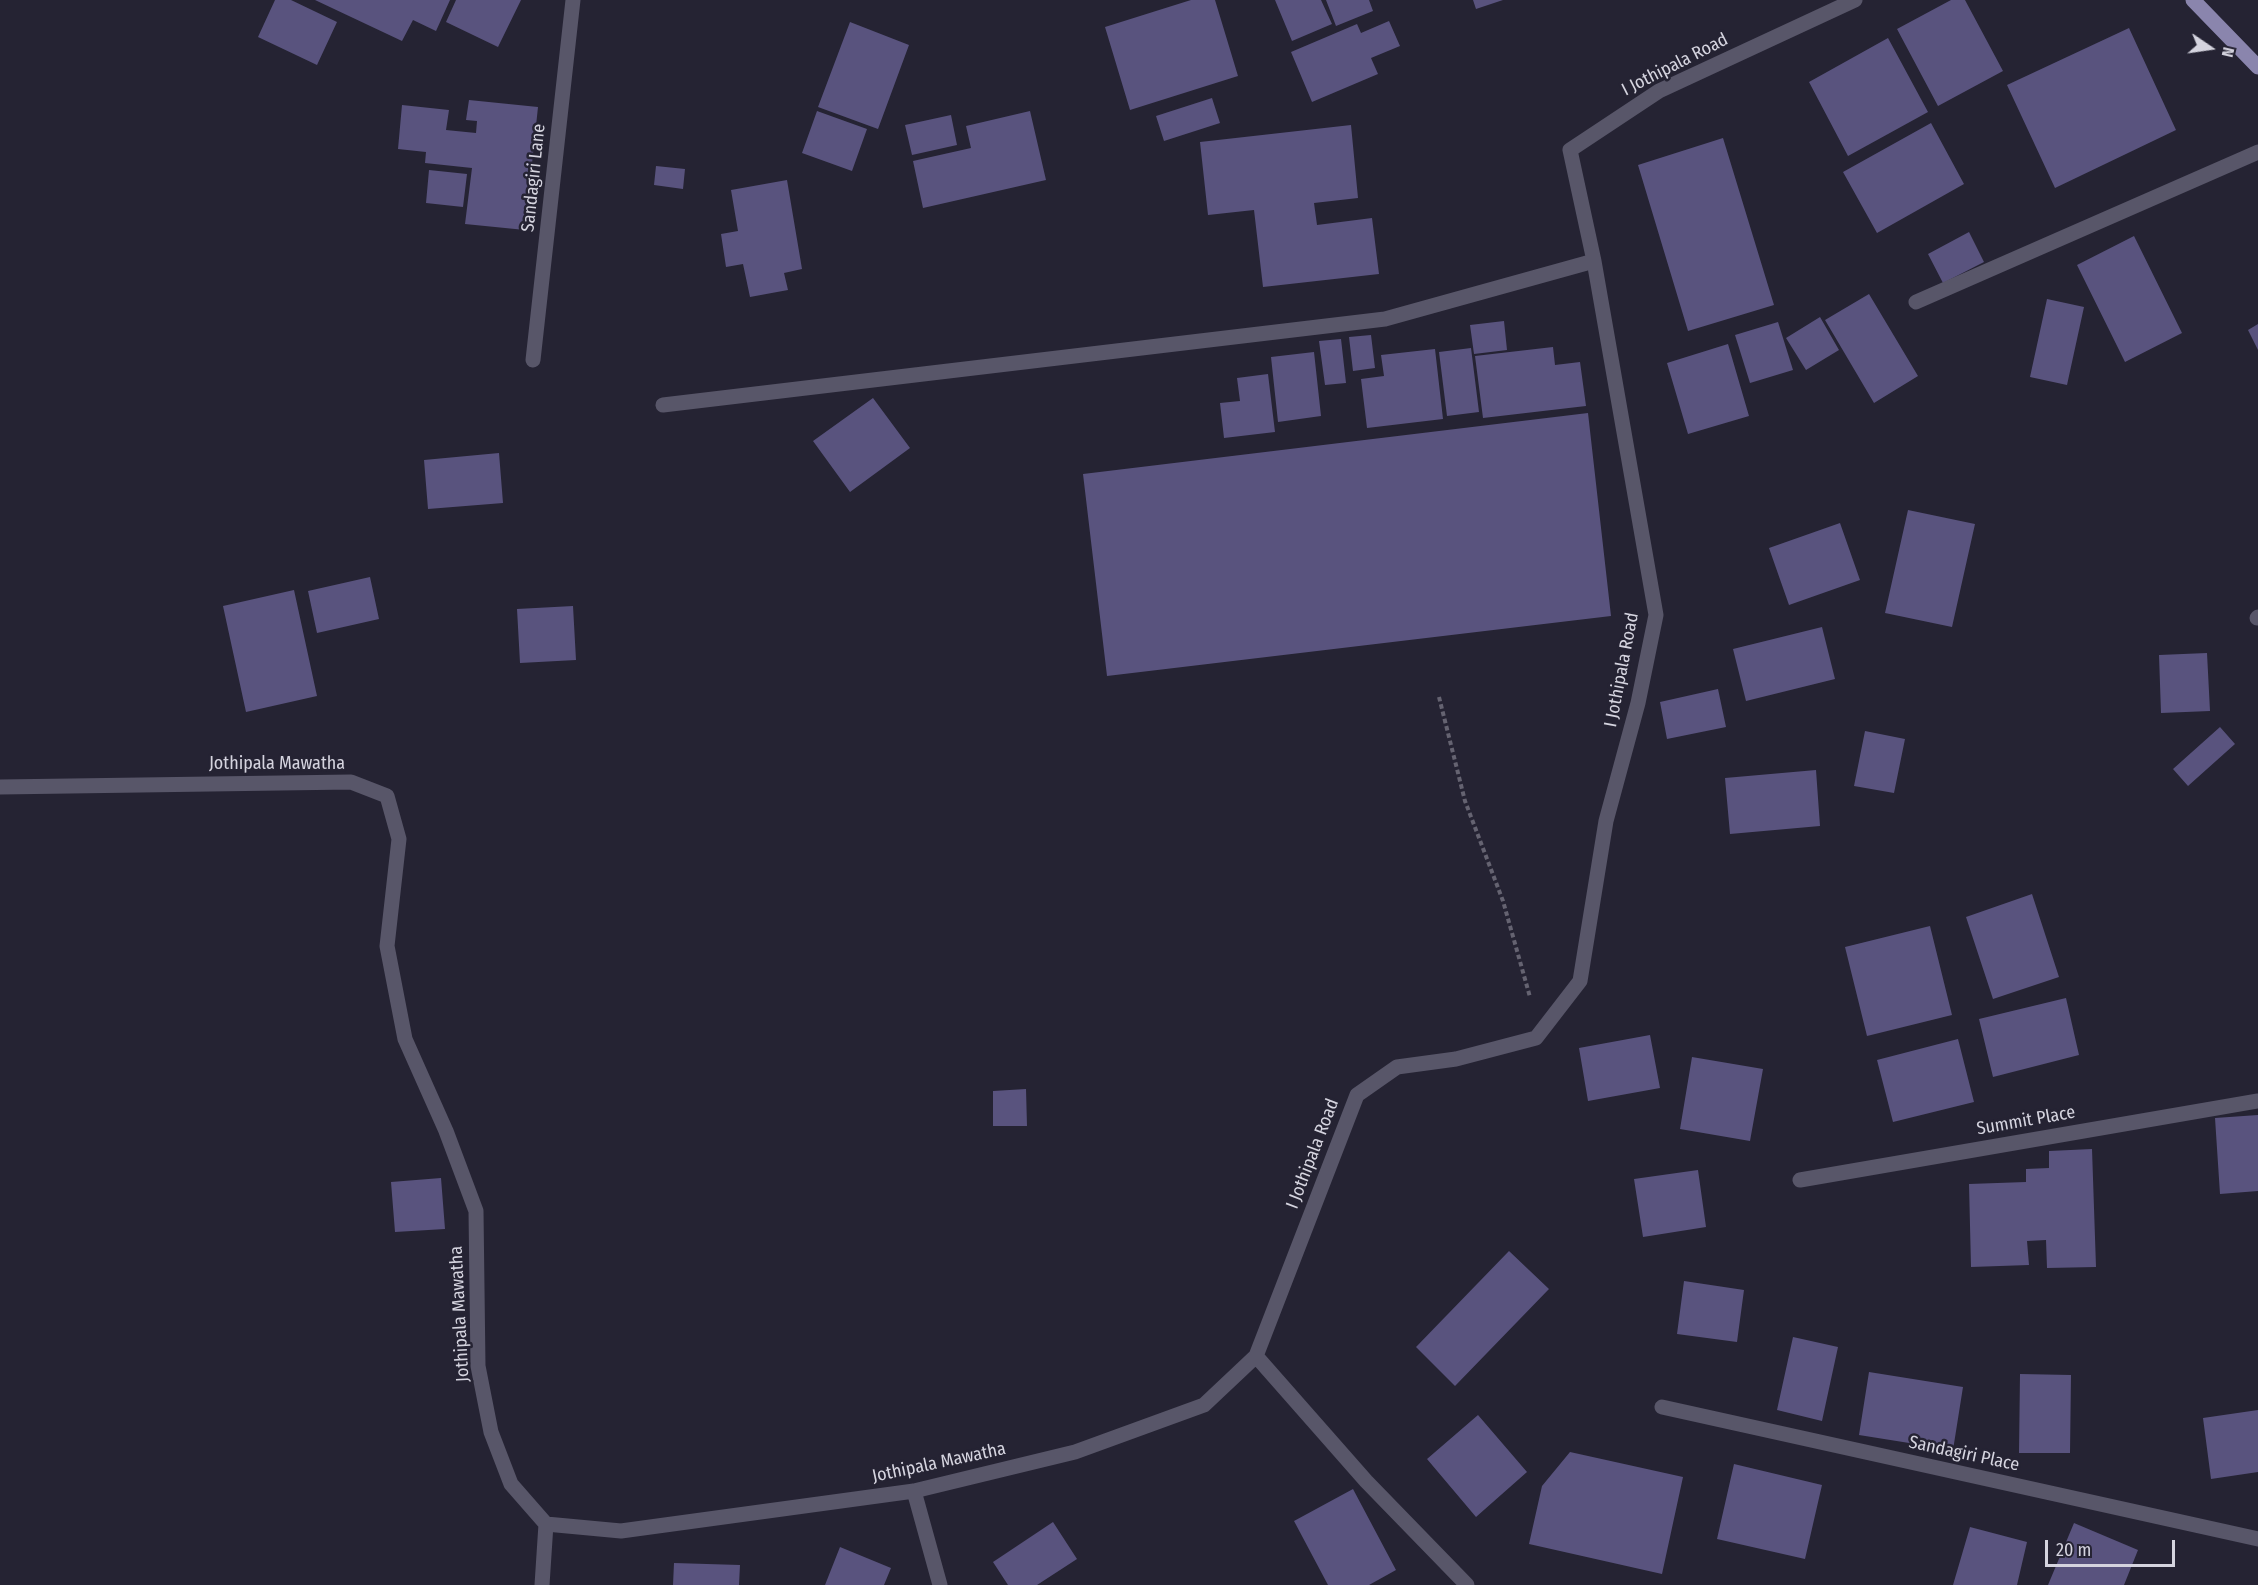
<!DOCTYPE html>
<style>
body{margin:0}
#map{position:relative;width:2258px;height:1585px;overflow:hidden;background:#252333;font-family:"Fira Sans Condensed",sans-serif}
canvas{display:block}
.north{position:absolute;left:2180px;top:18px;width:60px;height:60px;-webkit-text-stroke:4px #252333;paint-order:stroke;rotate:103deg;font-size:16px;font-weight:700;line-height:24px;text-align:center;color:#d5d4df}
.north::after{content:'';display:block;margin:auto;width:21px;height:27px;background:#d5d4df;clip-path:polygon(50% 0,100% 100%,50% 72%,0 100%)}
.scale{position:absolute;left:2045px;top:1540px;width:130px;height:27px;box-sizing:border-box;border:3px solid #d5d4df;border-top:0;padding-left:8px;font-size:18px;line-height:21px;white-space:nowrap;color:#d5d4df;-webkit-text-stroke:4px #252333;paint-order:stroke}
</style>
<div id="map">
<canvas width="2258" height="1585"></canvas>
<div class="north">N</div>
<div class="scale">20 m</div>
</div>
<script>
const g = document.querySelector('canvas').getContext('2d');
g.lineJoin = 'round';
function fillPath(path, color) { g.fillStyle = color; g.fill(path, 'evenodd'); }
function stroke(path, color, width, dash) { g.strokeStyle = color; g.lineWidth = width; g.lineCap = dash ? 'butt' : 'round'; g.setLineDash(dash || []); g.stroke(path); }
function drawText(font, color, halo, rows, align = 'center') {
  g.font = font + ' "Fira Sans Condensed",sans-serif'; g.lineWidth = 5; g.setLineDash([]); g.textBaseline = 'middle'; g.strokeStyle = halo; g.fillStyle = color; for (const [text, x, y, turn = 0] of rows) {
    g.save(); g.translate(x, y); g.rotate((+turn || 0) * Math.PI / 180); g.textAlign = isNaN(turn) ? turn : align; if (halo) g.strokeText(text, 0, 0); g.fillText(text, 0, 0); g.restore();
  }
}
fillPath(new Path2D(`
 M275 0H291L337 22 317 65 258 37Z
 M315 0H450L436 31 413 20 402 41Z
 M456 0H521L498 47 446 22Z
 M1191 0H1215L1238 76 1130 110 1105 27Z
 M1275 0H1321L1332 24 1292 41Z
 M1326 0H1369L1373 11 1336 26Z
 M1473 0H1503L1476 9Z
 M1951 0H1965L2003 71 1938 106 1897 29Z
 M1389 21 1400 46 1371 58 1378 74 1312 102 1291 52 1357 24 1361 33Z
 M850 22 909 45 878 129 818 107Z
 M2129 28 2176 130 2055 188 2007 85Z
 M1888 38 1928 112 1848 156 1809 82Z
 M1212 98 1220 123 1164 141 1156 116Z
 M469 100 538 107 525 230 465 224 472 168 425 163 426 152 398 149 402 105 449 110 446 130 476 133 477 121 466 120Z
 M817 111 867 129 852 171 802 153Z
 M1030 111 1046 180 923 208 913 161 971 148 966 126Z
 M951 115 957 145 912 155 905 125Z
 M1931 123 1964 184 1877 233 1843 172Z
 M1351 125 1358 198 1314 203 1317 225 1372 218 1379 274 1263 287 1254 210 1208 215 1200 142Z
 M1723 138 1774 305 1688 331 1638 165Z
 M656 166 685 169 683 189 654 185Z
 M429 170 467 174 463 207 426 203Z
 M787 180 802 269 784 273 788 290 750 297 743 264 726 267 721 234 738 231 731 190Z
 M1969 232 1984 262 1943 283 1928 254Z
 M2134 236 2182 333 2125 362 2077 265Z
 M1869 294 1918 376 1874 403 1825 320Z
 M2047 299 2084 307 2067 385 2030 377Z
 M1820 317 1839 350 1806 370 1786 338Z
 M1504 321 1507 350 1474 354 1470 325Z
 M1778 322 1793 370 1750 383 1735 335Z
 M2258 324V350L2248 330Z
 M1371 335 1375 368 1353 371 1349 337Z
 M1341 339 1346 383 1325 385 1319 341Z
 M1728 344 1749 416 1688 434 1667 363Z
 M1553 347 1555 365 1580 362 1586 406 1483 418 1475 356Z
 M1471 348 1479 412 1447 416 1439 352Z
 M1435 349 1443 419 1367 428 1361 379 1384 376 1381 355Z
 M1314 352 1321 416 1278 422 1271 357Z
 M1268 374 1275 432 1224 438 1220 403 1240 401 1237 378Z
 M873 398 910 448 850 492 813 441Z
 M1588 413 1611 616 1107 676 1083 474Z
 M499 453 503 503 428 509 424 460Z
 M1908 510 1975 524 1952 627 1885 613Z
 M1840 523 1860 580 1789 605 1769 548Z
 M370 577 379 619 317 633 308 591Z
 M294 590 317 696 246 712 223 606Z
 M573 606 576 660 520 663 517 609Z
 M1822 627 1835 679 1746 701 1733 649Z
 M2207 653 2210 711 2161 713 2159 655Z
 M1718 689 1726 727 1667 739 1660 702Z
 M2220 727 2235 744 2188 786 2173 769Z
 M1865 731 1905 739 1894 793 1854 786Z
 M1816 770 1820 826 1730 834 1725 778Z
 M2032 894 2059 977 1993 999 1966 917Z
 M1930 926 1952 1015 1867 1036 1845 947Z
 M2066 998 2079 1055 1993 1077 1979 1019Z
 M1650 1035 1660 1088 1588 1101 1579 1048Z
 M1958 1039 1974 1102 1893 1122 1877 1060Z
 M1692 1057 1763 1069 1750 1141 1680 1129Z
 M1026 1089 1027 1126H993V1091Z
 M2258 1115V1191L2220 1194 2215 1118Z
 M2092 1149 2096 1267 2047 1268 2046 1240 2027 1241 2029 1265 1971 1267 1969 1184 2026 1182V1169L2049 1168V1151Z
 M1698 1170 1706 1227 1643 1237 1634 1179Z
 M441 1178 445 1229 395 1232 391 1182Z
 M1509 1251 1549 1289 1455 1386 1416 1347Z
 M1684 1281 1744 1290 1737 1342 1677 1334Z
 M1793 1337 1838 1347 1822 1421 1777 1410Z
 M1869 1372 1963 1387 1953 1450 1859 1435Z
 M2020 1374 2071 1375 2070 1453H2019Z
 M2258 1410V1472L2211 1479 2203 1418Z
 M1478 1415 1527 1472 1476 1517 1427 1459Z
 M1570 1452 1683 1477 1662 1574 1529 1544 1542 1486Z
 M1734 1464 1822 1485 1805 1559 1717 1539Z
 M1353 1489 1396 1570 1369 1585H1328L1294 1521Z
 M1053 1522 1077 1559 1037 1585H1008L993 1562Z
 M2074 1523 2138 1550 2124 1585H2048Z
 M1970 1527 2027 1542 2017 1585H1953Z
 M840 1547 891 1568 884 1585H825Z
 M674 1563 740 1565 739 1585H673Z`), '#59537e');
stroke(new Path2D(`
 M1439 697 1465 801 1503 901 1530 997`), '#656371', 4, [4.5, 3]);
stroke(new Path2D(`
 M1916 302 2258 152
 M533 360 573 0
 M663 405 1385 319 1594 261
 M2257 618 2258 617
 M0 787 351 782 387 796 399 839 387 946 405 1039 446 1131 476 1211 478 1366 491 1432 511 1484 546 1524 621 1531 914 1491 1075 1452 1204 1405 1256 1356 1366 1481 1467 1585
 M1800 1180 2258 1101
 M1256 1356 1357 1095 1397 1067 1456 1059 1536 1038 1580 981 1606 821 1638 703 1656 615 1594 261 1570 150 1659 91 1855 0
 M1662 1407 2258 1539
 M914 1491 940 1585
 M542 1585 546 1524`), '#585669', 15);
stroke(new Path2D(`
 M2193 0 2258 67`), '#8a85ad', 15);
drawText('18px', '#d5d4df', '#252333', [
 ["I Jothipala Road",1675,65,-27],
 ["Sandagiri Lane",534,178,-84],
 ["I Jothipala Road",1622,670,-79],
 ["Jothipala Mawatha",277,764],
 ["Summit Place",2026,1121,-10],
 ["I Jothipala Road",1313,1154,-69],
 ["Jothipala Mawatha",460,1314,-93],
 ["Sandagiri Place",1964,1454,12],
 ["Jothipala Mawatha",939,1463,-12]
]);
</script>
